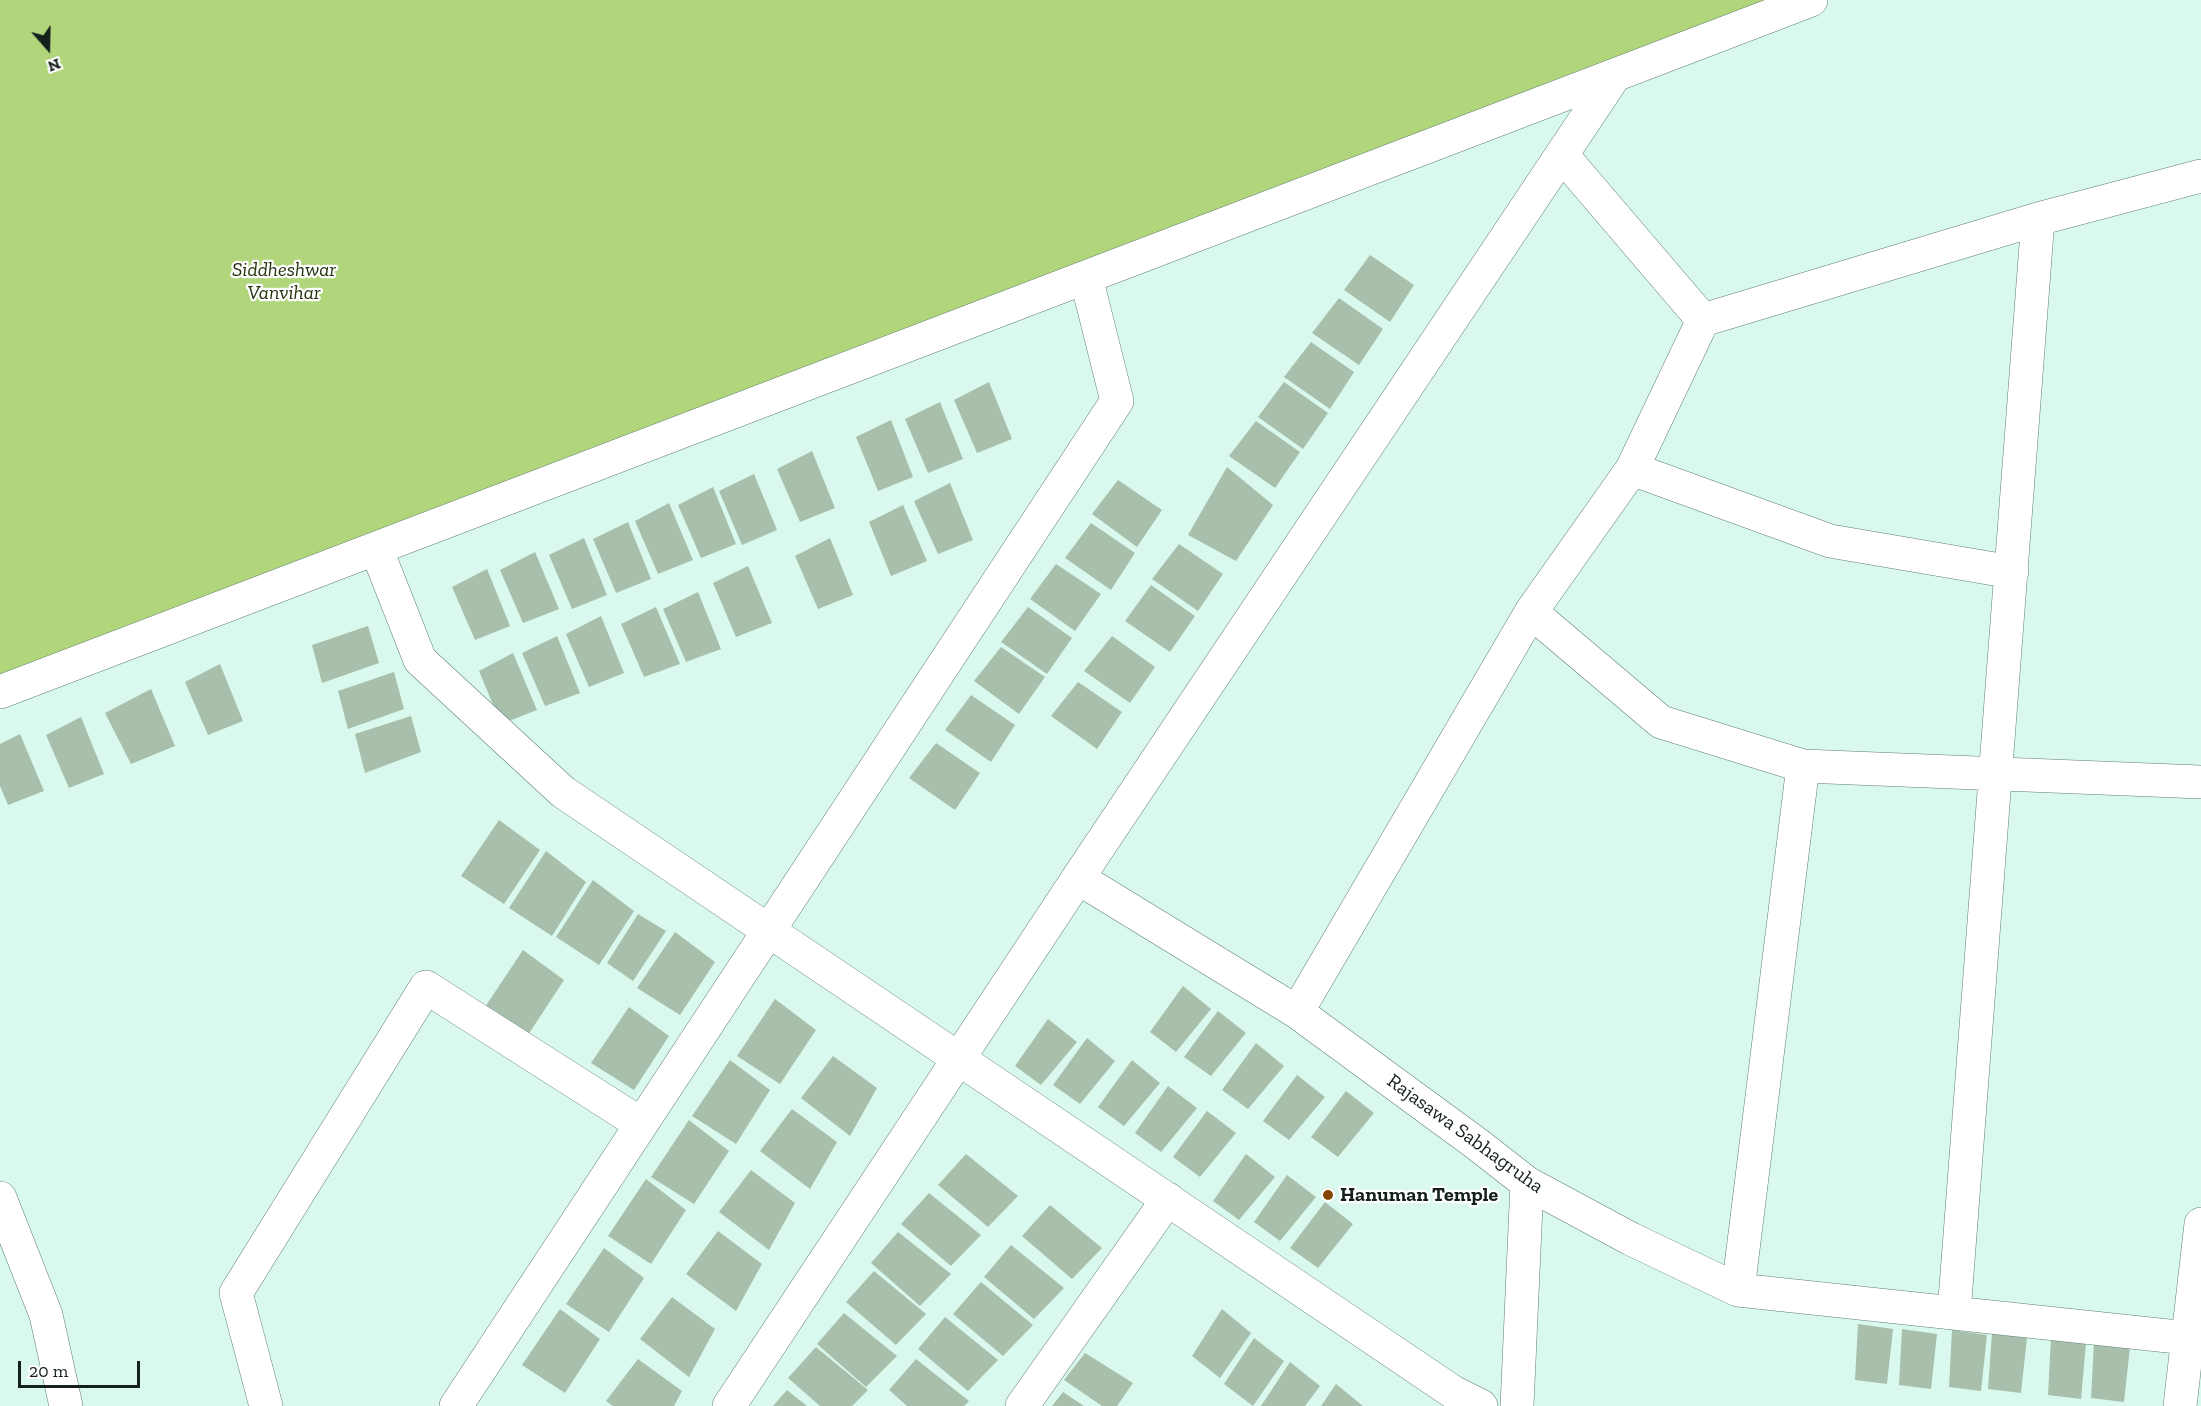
<!DOCTYPE html>
<style>
body{margin:0}
#map{position:relative;width:2201px;height:1406px;overflow:hidden;background:#d9f9ee;font-family:"Zilla Slab",serif}
canvas{display:block}
.north{position:absolute;left:18px;top:18px;width:60px;height:60px;-webkit-text-stroke:4px #fff;paint-order:stroke;rotate:160deg;font-size:16px;font-weight:700;line-height:24px;text-align:center;color:#14201c}
.north::after{content:'';display:block;margin:auto;width:21px;height:27px;background:#14201c;clip-path:polygon(50% 0,100% 100%,50% 72%,0 100%)}
.scale{position:absolute;left:18px;top:1361px;width:122px;height:27px;box-sizing:border-box;border:3px solid #14201c;border-top:0;padding-left:8px;font-size:18px;line-height:21px;white-space:nowrap;color:#14201c;-webkit-text-stroke:4px #fff;paint-order:stroke}
</style>
<div id="map">
<canvas width="2201" height="1406"></canvas>
<div class="north">N</div>
<div class="scale">20 m</div>
</div>
<script>
const g = document.querySelector('canvas').getContext('2d');
g.lineJoin = 'round';
function fillPath(path, color) { g.fillStyle = color; g.fill(path, 'evenodd'); }
function stroke(path, color, width, dash) { g.strokeStyle = color; g.lineWidth = width; g.lineCap = dash ? 'butt' : 'round'; g.setLineDash(dash || []); g.stroke(path); }
function drawText(font, color, halo, rows, align = 'center') {
  g.font = font + ' "Zilla Slab",serif'; g.lineWidth = 4.5; g.setLineDash([]); g.textBaseline = 'middle'; g.strokeStyle = halo; g.fillStyle = color; for (const [text, x, y, turn = 0] of rows) {
    g.save(); g.translate(x, y); g.rotate((+turn || 0) * Math.PI / 180); g.textAlign = isNaN(turn) ? turn : align; if (halo) g.strokeText(text, 0, 0); g.fillText(text, 0, 0); g.restore();
  }
}
fillPath(new Path2D(`
 M0 0H1811L0 692Z`), '#b0d57b');
fillPath(new Path2D(`
 M1370 255 1414 285 1390 322 1344 290Z
 M1339 298 1383 329 1359 365 1312 333Z
 M1311 342 1354 372 1330 409 1284 377Z
 M989 382 1012 439 977 453 954 400Z
 M1284 382 1328 413 1303 449 1258 417Z
 M940 402 963 459 928 473 905 419Z
 M891 420 913 477 878 491 856 437Z
 M1256 421 1300 452 1275 488 1229 456Z
 M812 451 835 508 800 522 777 469Z
 M1227 467 1273 505 1236 561 1188 535Z
 M754 474 777 530 742 545 719 491Z
 M1118 480 1162 510 1137 547 1092 514Z
 M950 483 973 540 938 554 914 501Z
 M713 487 736 544 701 558 678 505Z
 M669 503 693 560 658 574 635 521Z
 M903 505 927 561 891 576 869 522Z
 M628 522 651 579 616 593 593 539Z
 M1091 523 1135 553 1111 590 1065 558Z
 M584 538 607 595 572 609 549 555Z
 M830 538 853 595 818 609 795 556Z
 M1179 544 1223 574 1198 611 1152 579Z
 M535 552 559 609 523 623 500 570Z
 M1056 564 1101 594 1075 631 1030 599Z
 M748 566 772 623 736 637 713 583Z
 M487 569 510 626 475 640 452 587Z
 M1151 585 1195 616 1170 652 1125 621Z
 M698 592 721 649 686 662 663 609Z
 M656 607 680 664 644 677 621 624Z
 M1028 607 1072 638 1047 674 1001 642Z
 M601 616 624 673 589 687 566 634Z
 M368 626 379 663 322 683 312 645Z
 M557 636 580 693 545 706 522 653Z
 M1112 636 1155 667 1130 703 1084 671Z
 M1001 647 1045 677 1019 714 974 681Z
 M513 653 537 710 501 724 479 671Z
 M220 664 243 721 208 735 185 682Z
 M394 672 404 709 348 729 338 691Z
 M1078 682 1122 712 1097 749 1051 716Z
 M151 689 175 746 131 764 105 713Z
 M971 695 1015 725 991 762 945 730Z
 M411 716 421 752 365 773 355 734Z
 M81 717 104 774 69 788 46 735Z
 M20 734 44 791 8 805 0 786V744Z
 M936 743 980 773 955 810 909 778Z
 M499 820 540 850 504 904 461 876Z
 M546 851 586 882 552 936 509 908Z
 M593 880 634 911 599 965 556 937Z
 M638 914 666 931 633 981 607 963Z
 M675 932 715 962 680 1015 637 988Z
 M523 950 564 980 528 1035 485 1007Z
 M1183 986 1211 1009 1176 1052 1150 1032Z
 M775 999 816 1030 780 1084 737 1056Z
 M629 1007 669 1036 634 1090 591 1063Z
 M1218 1011 1246 1033 1211 1076 1184 1057Z
 M1048 1019 1077 1042 1041 1085 1015 1066Z
 M1087 1038 1115 1061 1080 1104 1053 1085Z
 M1256 1043 1284 1066 1248 1109 1222 1090Z
 M833 1056 877 1088 850 1136 801 1098Z
 M730 1060 770 1090 736 1144 692 1116Z
 M1132 1060 1160 1083 1124 1126 1098 1107Z
 M1297 1075 1325 1097 1289 1140 1263 1121Z
 M1168 1086 1197 1108 1161 1152 1135 1133Z
 M1346 1091 1374 1113 1338 1157 1311 1137Z
 M792 1109 837 1142 810 1189 760 1151Z
 M1207 1111 1236 1133 1200 1177 1173 1157Z
 M689 1120 729 1151 694 1204 651 1177Z
 M966 1154 1018 1196 988 1227 938 1185Z
 M1246 1154 1275 1177 1239 1220 1213 1201Z
 M751 1170 795 1203 769 1250 719 1212Z
 M1287 1175 1316 1197 1280 1241 1254 1222Z
 M646 1179 686 1210 651 1264 608 1236Z
 M929 1193 981 1235 951 1266 901 1224Z
 M1325 1202 1353 1224 1318 1268 1290 1248Z
 M1050 1205 1102 1248 1072 1279 1022 1236Z
 M718 1231 762 1264 736 1311 686 1274Z
 M898 1232 951 1274 920 1306 871 1263Z
 M1011 1245 1064 1288 1034 1319 984 1277Z
 M604 1248 644 1278 609 1332 566 1304Z
 M874 1271 926 1314 896 1345 846 1302Z
 M981 1282 1033 1325 1003 1356 953 1314Z
 M672 1297 715 1329 689 1377 640 1339Z
 M560 1309 600 1339 565 1393 522 1365Z
 M1222 1309 1251 1333 1220 1378 1192 1356Z
 M844 1313 897 1356 866 1387 817 1344Z
 M945 1317 998 1360 968 1391 918 1349Z
 M1858 1324 1893 1329 1887 1384 1855 1380Z
 M1902 1329 1937 1334 1931 1389 1899 1385Z
 M1952 1330 1987 1335 1981 1391 1949 1387Z
 M1992 1333 2027 1338 2021 1393 1988 1389Z
 M1254 1338 1284 1361 1253 1406 1224 1384Z
 M2051 1339 2086 1344 2081 1399 2048 1395Z
 M2094 1341 2130 1347 2124 1402 2091 1398Z
 M816 1347 868 1390 852 1406H820L788 1378Z
 M1085 1353 1133 1383 1117 1406H1102L1064 1380Z
 M638 1359 682 1391 674 1406H613L606 1401Z
 M916 1359 969 1401 964 1406H907L889 1390Z
 M1290 1362 1320 1386 1305 1406H1261Z
 M1336 1384 1363 1406H1321Z
 M787 1390 807 1406H773Z
 M1063 1392 1084 1406H1052Z`), '#a8bfac');
const minor = new Path2D(`
 M1703 320 2038 219 2201 176
 M1632 469 1830 541 2012 572
 M376 548 420 660 563 792 1453 1392 1481 1406
 M1531 612 1661 722 1803 766 2201 782
 M0 692 1811 0
 M1803 766 1738 1290 2187 1338
 M1078 878 1297 1012 1531 612 1632 469 1703 320 1562 155
 M1297 1012 1477 1144 1527 1183 1631 1239 1738 1290
 M0 1198 46 1315 66 1406
 M1954 1313 2038 219
 M266 1406 236 1293 426 987 641 1124
 M456 1406 1117 401 1086 277
 M729 1406 1078 878 1615 75
 M1022 1406 1168 1199
 M1517 1406 1527 1183
 M2180 1406 2201 1224`);
stroke(minor, '#617e74', 34);
stroke(minor, '#fff', 33);
for (const [x, y, r, color] of [
 [1328,1195,6,"#844703"]
]) { const dot = new Path2D(); dot.arc(x, y, r, 0, 2 * Math.PI); g.fillStyle = color; g.fill(dot); stroke(dot, '#fff', 2); }
drawText('italic 20px', '#26340e', '#fff', [
 ["Siddheshwar",284,270],
 ["Vanvihar",284,293]
]);
drawText('20px', '#14201c', '#fff', [
 ["Rajasawa Sabhagruha",1465,1134,36]
]);
drawText('bold 20px', '#14201c', '#fff', [
 ["Hanuman Temple",1340,1195]
], 'left');
</script>
